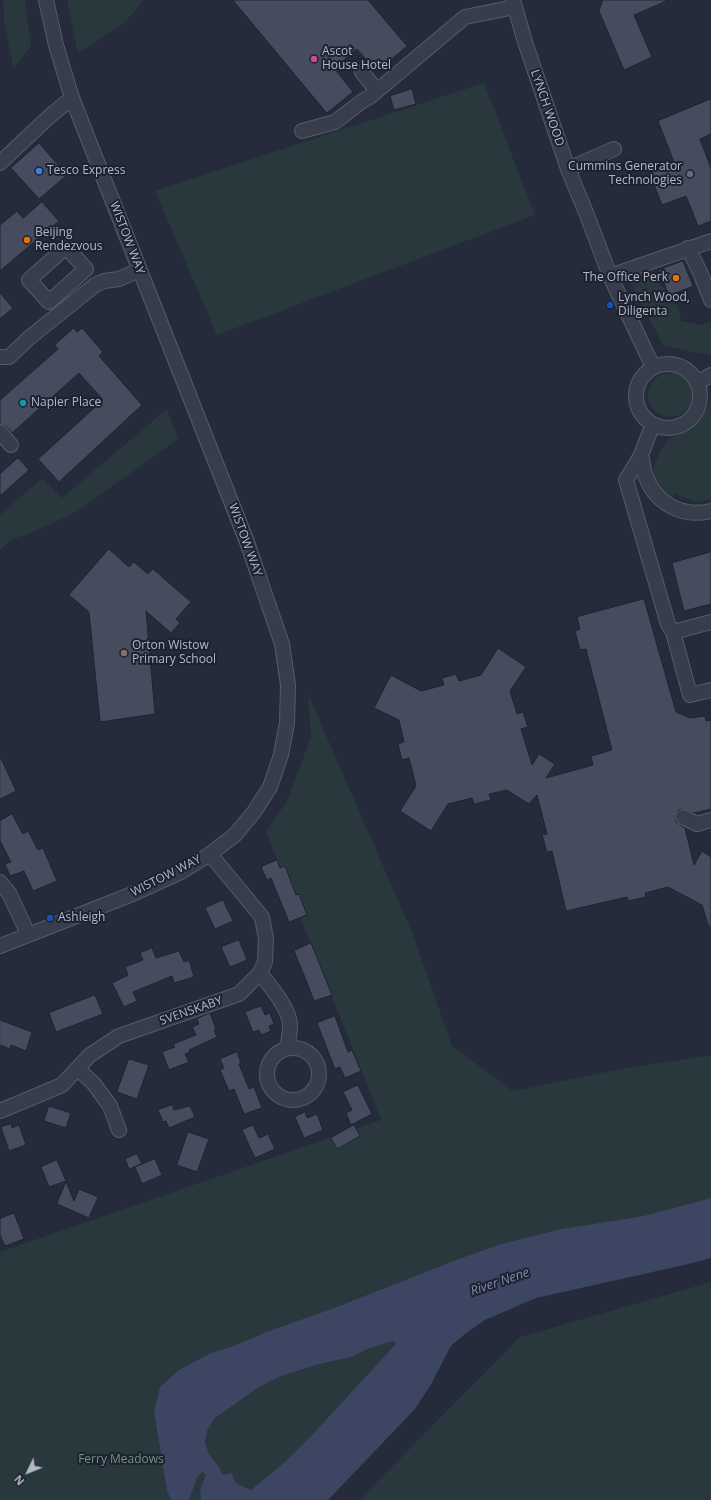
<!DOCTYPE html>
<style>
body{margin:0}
#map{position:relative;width:711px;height:1500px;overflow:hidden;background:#252b3a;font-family:"Open Sans",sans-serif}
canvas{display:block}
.north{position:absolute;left:8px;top:1452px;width:40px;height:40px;-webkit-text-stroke:3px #1e2230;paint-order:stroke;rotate:227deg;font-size:11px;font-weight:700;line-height:16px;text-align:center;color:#b4b8c6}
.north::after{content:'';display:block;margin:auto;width:14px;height:18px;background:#b4b8c6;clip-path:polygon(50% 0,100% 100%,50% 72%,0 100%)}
</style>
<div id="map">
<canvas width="711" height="1500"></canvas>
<div class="north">N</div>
</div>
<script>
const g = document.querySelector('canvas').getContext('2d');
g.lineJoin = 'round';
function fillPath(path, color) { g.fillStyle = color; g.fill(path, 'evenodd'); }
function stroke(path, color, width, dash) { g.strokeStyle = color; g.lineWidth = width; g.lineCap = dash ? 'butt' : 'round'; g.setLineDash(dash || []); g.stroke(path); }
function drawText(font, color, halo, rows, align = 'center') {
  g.font = font + ' "Open Sans",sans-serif'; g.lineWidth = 4; g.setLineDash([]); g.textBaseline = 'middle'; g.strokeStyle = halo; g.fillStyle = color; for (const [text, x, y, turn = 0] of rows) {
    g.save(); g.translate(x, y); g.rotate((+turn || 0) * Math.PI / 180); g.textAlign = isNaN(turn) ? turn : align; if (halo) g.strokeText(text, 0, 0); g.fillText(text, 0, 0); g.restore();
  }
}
fillPath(new Path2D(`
 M3 0H25L31 47 13 68 4 20Z
 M67 0H144L125 22 78 53Z
 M484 83 535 215 217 335 155 191Z
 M650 269 678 308 681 321 701 325 711 322V356L665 346 662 343 628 278 633 275Z
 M648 395a22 22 0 1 1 44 0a22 22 0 1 1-44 0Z
 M711 400V499L696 502 675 494 671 503 661 494 655 481 653 468 660 452 667 440 689 428 702 418Z
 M167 409 178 439 76 512 29 534 12 539 0 550V515L42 478 62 498Z
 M308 694 412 932 452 1046 513 1091 622 1069 711 1055V1198L643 1216 562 1229 501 1244 456 1260 334 1308 266 1332 236 1345 209 1354 154 1412 167 1491 171 1500H0V1252L381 1120 266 832 287 801 311 737Z
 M711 1282V1500H359L520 1337Z
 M393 1341H395L396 1343 394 1346 311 1436 286 1461 251 1490 236 1483 231 1474 223 1475 219 1467 209 1454 205 1442 207 1431 214 1419 259 1387 281 1376 316 1365 351 1357 370 1348Z
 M201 1472 204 1473 206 1475 200 1489 201 1500H189L197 1478Z`), '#28383c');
fillPath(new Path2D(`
 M711 1198V1258L684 1265 536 1298 485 1320 466 1333 451 1346 430 1386 415 1409 328 1500H201L200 1489 206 1475 204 1473 202 1472 197 1478 189 1500H171L167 1491 154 1412 160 1387 179 1370 209 1354 236 1345 266 1332 334 1308 456 1260 501 1244 562 1229 643 1216ZM393 1341 396 1343 394 1346 311 1436 286 1461 251 1490 236 1483 231 1473 223 1475 219 1467 209 1454 205 1442 207 1431 214 1419 259 1387 281 1376 316 1365 351 1357 370 1348Z`), '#3c4662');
const building = new Path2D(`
 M233 0H368L407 46 377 72 357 49 334 68 353 92 327 113Z
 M603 0H669L634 15 652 57 624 70 599 11Z
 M412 89 416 104 394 110 390 96Z
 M711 99V134L700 139 711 168V221L698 226 686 196 662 205 649 172 674 162 658 121Z
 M39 143 67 175 39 199 11 168Z
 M42 202 59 221 0 271V225L17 211 23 218Z
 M683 261 693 286 669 296 659 270Z
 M0 293 13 308 0 319Z
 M74 328 77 332 82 328 103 352 99 356 142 405 59 482 38 459 103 400 79 373 12 433 6 426 0 424V400L58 349 55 345Z
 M18 458 29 470 0 496V474Z
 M109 549 129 567 134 562 148 574 153 569 191 602 176 619 180 623 171 633 146 611 155 714 100 722 89 612 69 595Z
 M711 552V604L684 611 672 563Z
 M644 599 676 712 690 718 705 716 706 721 711 720V809L694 813 682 809 678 810 675 817 676 822 685 828 694 865 702 851 711 857V927H709L702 905 668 887 645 893 646 897 628 901 627 897 566 911 552 851 547 852 542 835 547 834 537 795 529 804 507 790 489 794 491 800 474 804 472 798 448 804 431 831 400 811 416 786 409 758 402 760 398 744 404 742 399 720 374 708 391 675 421 691 444 685 442 678 456 674 459 681 481 675 498 648 526 667 510 691 517 714 523 712 528 727 521 729 532 765 539 754 555 764 546 778 593 765 591 756 612 750 586 649 580 650 575 631 580 629 577 617Z
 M0 756 16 791 0 799Z
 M12 814 23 834 28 831 38 850 43 848 57 881 33 891 24 871 10 876 5 864 11 862 0 841V821Z
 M277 860 280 868 285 866 296 895 299 894 307 915 289 922 271 878 267 880 261 867Z
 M223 900 233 921 215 929 205 908Z
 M239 940 247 960 230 967 221 947Z
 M311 943 332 995 314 1001 306 980 294 951Z
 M152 948 156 958 179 951 184 962 189 960 194 977 174 983 172 976 133 992 137 1001 124 1007 112 983 128 975 125 967 143 960 140 953Z
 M95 995 103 1014 56 1032 49 1013Z
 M261 1006 265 1015 270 1013 274 1024 269 1026 271 1031 261 1035 259 1030 253 1032 245 1012Z
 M210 1013 216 1029 214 1030 217 1037 189 1050 190 1052 185 1054 189 1062 169 1070 162 1052 175 1047 173 1044 196 1035 192 1027 199 1024 197 1019Z
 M335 1016 348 1052 352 1050 361 1071 345 1078 340 1067 335 1069 317 1023Z
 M0 1020 32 1032 26 1051 11 1045 10 1049 0 1045Z
 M237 1052 241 1063 239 1064 249 1089 254 1087 262 1108 244 1114 234 1089 229 1091 220 1070 224 1068 220 1059Z
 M129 1059 149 1065 137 1099 117 1092Z
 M358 1085 372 1114 351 1125 346 1113 352 1110 343 1092Z
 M172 1105 174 1110 190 1106 195 1117 169 1128 166 1121 163 1122 158 1110Z
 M49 1106 71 1113 66 1128 44 1121Z
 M305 1112 307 1118 317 1114 323 1130 304 1138 295 1117Z
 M11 1124 12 1128 19 1125 26 1145 9 1151 1 1127Z
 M253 1125 259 1138 268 1134 275 1149 255 1158 242 1130Z
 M354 1125 360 1136 337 1149 331 1138Z
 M188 1132 209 1139 197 1172 177 1165Z
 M137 1154 142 1164 129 1169 125 1159Z
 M155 1159 162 1175 142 1184 135 1167Z
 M57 1160 66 1181 49 1187 41 1167Z
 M66 1182 74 1201 79 1189 98 1197 89 1218 57 1204Z
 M14 1213 24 1239 5 1246 0 1235V1219Z`);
fillPath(building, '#464c5e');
stroke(building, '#202432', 1);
const minor = new Path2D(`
 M513 0 525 42 568 169 587 215 610 276 653 367
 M362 72 377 91
 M302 131 335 122 361 102 371 96 465 17 515 7
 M0 163 51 115 72 98
 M568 169 614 149
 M66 247 86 269 49 302 29 280Z
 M688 248 700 272 711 300
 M610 276 711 241
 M0 357H9L29 338 95 285 104 281 119 279 139 270
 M636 396a32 32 0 1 1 64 0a32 32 0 1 1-64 0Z
 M697 383 711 375
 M653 424 641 455 626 480 668 624 673 632 690 695 711 690
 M0 432 11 445
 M641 455C643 461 643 468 645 474 654 503 682 518 711 511
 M673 632 711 622
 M683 817 697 824 711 820
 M0 882 9 893 28 934
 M0 946 135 893 181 872 210 854 235 835 254 812 270 787 281 755 287 723 288 685 282 644 247 542 72 98 56 45 46 0
 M260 973C270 986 290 1009 290 1025 290 1033 288 1040 288 1048
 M267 1074a26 26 0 1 1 52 0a26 26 0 1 1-52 0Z
 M78 1069 94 1084 110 1106 119 1130
 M0 1111 62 1085 90 1055 119 1036 239 994 260 973 265 962 266 939 262 917 210 854`);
stroke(minor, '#575b69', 16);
stroke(minor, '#383d4b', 14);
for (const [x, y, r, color] of [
 [314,59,4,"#d1479c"],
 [39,171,4,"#3f7fe0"],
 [690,174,4,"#5c6f8a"],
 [27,240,4,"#e8710a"],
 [676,278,4,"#e8710a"],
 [610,305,4,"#1a4fb4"],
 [23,403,4,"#0f9aa8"],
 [124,653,4,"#8d6e63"],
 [50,918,4,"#1a4fb4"]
]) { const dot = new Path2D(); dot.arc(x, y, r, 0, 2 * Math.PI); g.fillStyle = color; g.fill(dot); stroke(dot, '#1e2230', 1.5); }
drawText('12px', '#b4b8c6', '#1e2230', [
 ["Ascot",322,52],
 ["House Hotel",322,66],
 ["Cummins Generator",682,167,"right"],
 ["Technologies",682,181,"right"],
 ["Tesco Express",47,171],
 ["Beijing",35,233],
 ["Rendezvous",35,247],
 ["The Office Perk",668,278,"right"],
 ["Lynch Wood,",618,298],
 ["Diligenta",618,312],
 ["Napier Place",31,403],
 ["Orton Wistow",132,646],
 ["Primary School",132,660],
 ["Ashleigh",58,918]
], 'left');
drawText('12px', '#b4b8c6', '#1e2230', [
 ["LYNCH WOOD",547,108,71],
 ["WISTOW WAY",127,238,69],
 ["WISTOW WAY",245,540,70],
 ["WISTOW WAY",166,876,-27],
 ["SVENSKABY",191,1011,-19]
]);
drawText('12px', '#6d957c', '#1e2230', [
 ["Ferry Meadows",121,1460]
]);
drawText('italic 13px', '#7e8bab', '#1e2230', [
 ["River Nene",500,1282,-19]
]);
</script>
